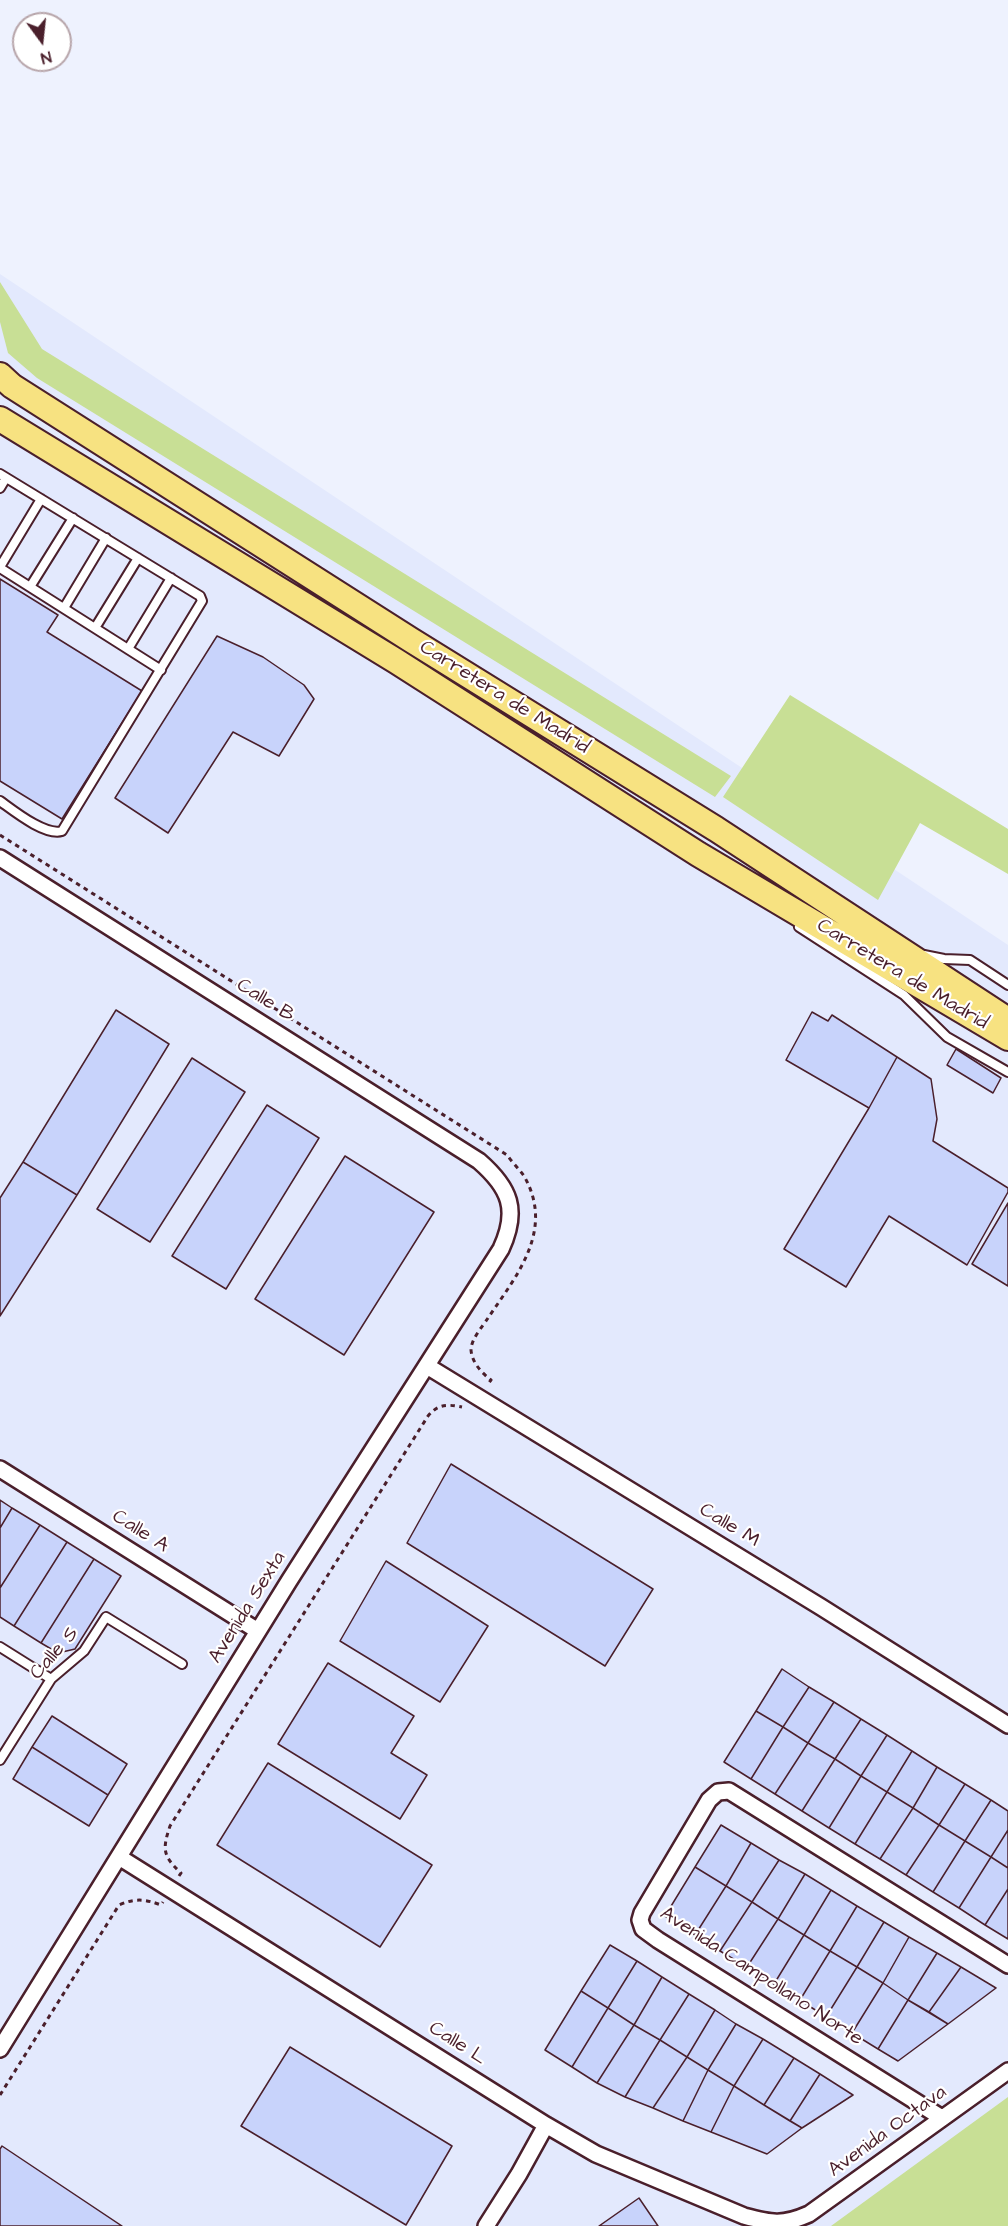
<!DOCTYPE html>
<style>
body{margin:0}
#map{position:relative;width:1008px;height:2226px;overflow:hidden;background:#eef2fe;font-family:"Architects Daughter",sans-serif}
canvas{display:block}
.north{position:absolute;left:12px;top:12px;width:60px;height:60px;box-sizing:border-box;background:#fff;border:2px solid #b7a5aa;border-radius:50%;rotate:165deg;font-size:16px;font-weight:700;line-height:24px;text-align:center;color:#4a1f2b}
.north::after{content:'';display:block;margin:auto;width:21px;height:27px;background:#4a1f2b;clip-path:polygon(50% 0,100% 100%,50% 72%,0 100%)}
</style>
<div id="map">
<canvas width="1008" height="2226"></canvas>
<div class="north">N</div>
</div>
<script>
const g = document.querySelector('canvas').getContext('2d');
g.lineJoin = 'round';
function fillPath(path, color) { g.fillStyle = color; g.fill(path, 'evenodd'); }
function stroke(path, color, width, dash) { g.strokeStyle = color; g.lineWidth = width; g.lineCap = dash ? 'butt' : 'round'; g.setLineDash(dash || []); g.stroke(path); }
function drawText(font, color, halo, rows, align = 'center') {
  g.font = font + ' "Architects Daughter",sans-serif'; g.lineWidth = 4.5; g.setLineDash([]); g.textBaseline = 'middle'; g.strokeStyle = halo; g.fillStyle = color; for (const [text, x, y, turn = 0] of rows) {
    g.save(); g.translate(x, y); g.rotate((+turn || 0) * Math.PI / 180); g.textAlign = isNaN(turn) ? turn : align; if (halo) g.strokeText(text, 0, 0); g.fillText(text, 0, 0); g.restore();
  }
}
fillPath(new Path2D(`
 M0 274 1008 945V2226H0Z`), '#e3e9fd');
fillPath(new Path2D(`
 M0 282 42 349 731 776 715 797 37 378 8 353 0 322Z
 M790 695 1008 829V874L920 823 878 900 723 797Z
 M1008 2097V2226H831Z`), '#c8df95');
const building = new Path2D(`
 M0 579 58 615 47 632 142 691 62 819 0 781Z
 M217 636 263 657 304 685 314 699 279 756 233 732 168 833 115 798Z
 M116 1010 169 1044 77 1195 23 1162Z
 M812 1012 828 1021 832 1015 897 1057 869 1108 786 1060Z
 M956 1049 1001 1078 993 1093 947 1065Z
 M897 1057 931 1079 937 1119 933 1141 1008 1188V1192L967 1265 889 1216 846 1287 784 1249 869 1108Z
 M192 1058 245 1092 150 1242 97 1209Z
 M267 1105 319 1138 226 1289 172 1256Z
 M345 1156 434 1212 344 1355 255 1299Z
 M23 1162 77 1195 0 1316V1198Z
 M1008 1203V1286L972 1264Z
 M451 1464 653 1589 605 1666 407 1543Z
 M0 1500 12 1508 0 1528Z
 M12 1508 40 1525 0 1588V1528Z
 M40 1525 67 1542 14 1626 0 1617V1588Z
 M67 1542 94 1559 41 1643 14 1626Z
 M94 1559 121 1576 75 1649 58 1653 41 1643Z
 M386 1561 488 1626 440 1702 340 1641Z
 M328 1663 414 1716 391 1753 427 1775 400 1819 278 1744Z
 M782 1669 809 1687 783 1727 756 1711Z
 M809 1687 834 1702 808 1743 783 1727Z
 M834 1702 861 1719 835 1759 808 1743Z
 M756 1711 783 1727 751 1779 724 1762Z
 M52 1716 127 1764 108 1795 32 1747Z
 M861 1719 887 1735 861 1776 835 1759Z
 M783 1727 808 1743 775 1794 751 1779Z
 M887 1735 912 1751 887 1792 861 1776Z
 M808 1743 835 1759 802 1811 775 1794Z
 M32 1747 108 1795 89 1826 13 1779Z
 M912 1751 937 1767 913 1808 887 1792Z
 M835 1759 861 1776 829 1828 802 1811Z
 M268 1763 432 1865 380 1947 217 1845Z
 M937 1767 965 1784 939 1825 913 1808Z
 M861 1776 887 1792 855 1844 829 1828Z
 M965 1784 991 1800 965 1841 939 1825Z
 M887 1792 913 1808 880 1859 855 1844Z
 M991 1800 1008 1811V1830L991 1857 965 1841Z
 M913 1808 939 1825 906 1875 880 1859Z
 M721 1825 751 1843 726 1886 695 1867Z
 M939 1825 965 1841 933 1892 906 1875Z
 M1008 1830V1868L991 1857Z
 M965 1841 991 1857 959 1908 933 1892Z
 M751 1843 779 1860 752 1902 726 1886Z
 M991 1857 1008 1868V1889L985 1925 959 1908Z
 M779 1860 805 1874 778 1919 752 1902Z
 M695 1867 726 1886 695 1935 665 1916Z
 M805 1874 831 1890 804 1935 778 1919Z
 M726 1886 752 1902 720 1951 695 1935Z
 M1008 1889V1939L985 1925Z
 M831 1890 857 1906 830 1951 804 1935Z
 M752 1902 778 1919 747 1967 720 1951Z
 M857 1906 884 1922 857 1967 830 1951Z
 M778 1919 804 1935 774 1984 747 1967Z
 M884 1922 909 1937 883 1983 857 1967Z
 M804 1935 830 1951 800 2000 774 1984Z
 M909 1937 937 1953 908 2000 883 1983Z
 M610 1945 637 1961 608 2008 581 1991Z
 M830 1951 857 1967 826 2017 800 2000Z
 M937 1953 961 1967 929 2012 908 2000Z
 M637 1961 662 1977 634 2025 608 2008Z
 M857 1967 883 1983 852 2033 826 2017Z
 M961 1967 996 1988 948 2024 929 2012Z
 M662 1977 689 1994 660 2040 634 2025Z
 M883 1983 908 2000 878 2049 852 2033Z
 M581 1991 608 2008 572 2067 545 2050Z
 M689 1994 715 2010 687 2057 660 2040Z
 M908 2000 948 2024 898 2061 878 2049Z
 M608 2008 634 2025 597 2083 572 2067Z
 M715 2010 736 2024 708 2070 687 2057Z
 M736 2024 763 2039 734 2086 708 2070Z
 M634 2025 660 2040 625 2097 597 2083Z
 M763 2039 794 2058 764 2105 734 2086Z
 M660 2040 687 2057 653 2108 625 2097Z
 M290 2047 452 2146 406 2225 241 2126Z
 M687 2057 708 2070 683 2121 653 2108Z
 M794 2058 820 2074 790 2121 764 2105Z
 M708 2070 734 2086 711 2132 683 2121Z
 M820 2074 853 2095 802 2128 790 2121Z
 M734 2086 764 2105 802 2128 767 2154 711 2132Z
 M2 2146 122 2226H0V2149Z
 M639 2198 658 2226H599Z`);
fillPath(building, '#c8d3fb');
stroke(building, '#4a1f2b', 1.5);
const lane = new Path2D(`
 M0 474 200 596 202 601 62 831C45 836 14 811 0 801
 M0 488 6 478
 M0 567 41 499
 M0 568 161 670
 M30 587 73 518
 M64 608 106 538
 M95 628 138 558
 M128 649 171 578
 M799 927 904 995 947 1037 1008 1072
 M924 955 944 959 970 960 1008 985
 M0 1647 51 1679
 M0 1760 51 1679 84 1651 106 1617 182 1664`);
const street = new Path2D(`
 M0 858 479 1161C510 1188 519 1210 501 1249L289 1581 0 2049
 M427 1366 821 1607 1008 1725
 M0 1469 258 1631
 M119 1857 546 2125 596 2154 744 2216C771 2223 782 2226 809 2214L1008 2071
 M942 2118 658 1940 643 1929 640 1920 642 1913 709 1800 718 1792 729 1791 1008 1965
 M486 2226 519 2174 546 2125`);
const primary = new Path2D(`
 M0 375 12 386 411 640 716 829 1008 1020
 M0 419 396 661 698 854 1008 1038`);
stroke(lane, '#4a1f2b', 12);
stroke(street, '#4a1f2b', 20);
stroke(primary, '#4a1f2b', 28);
stroke(new Path2D(`
 M0 835 507 1155C512 1162 519 1169 524 1176 555 1230 517 1275 488 1318 483 1326 471 1339 471 1350 472 1363 482 1373 491 1380L488 1384
 M179 1876 181 1873C163 1856 162 1850 170 1826L428 1416C438 1404 447 1404 462 1407
 M0 2095 119 1905C135 1898 145 1899 161 1905L163 1902`), '#4a1f2b', 3, [4.5, 4.5]);
stroke(lane, '#fff', 8);
stroke(street, '#fff', 15);
stroke(primary, '#f7e281', 24);
drawText('20px', '#4a1f2b', '#fff', [
 ["Carretera de Madrid",504,698,32],
 ["Carretera de Madrid",902,975,31],
 ["Calle B",265,1001,32],
 ["Calle M",729,1526,31],
 ["Calle A",140,1532,32],
 ["Avenida Sexta",248,1608,-58],
 ["Calle S",55,1654,-49],
 ["Avenida Campollano Norte",761,1977,33],
 ["Calle L",457,2044,32],
 ["Avenida Octava",888,2132,-36]
]);
</script>
